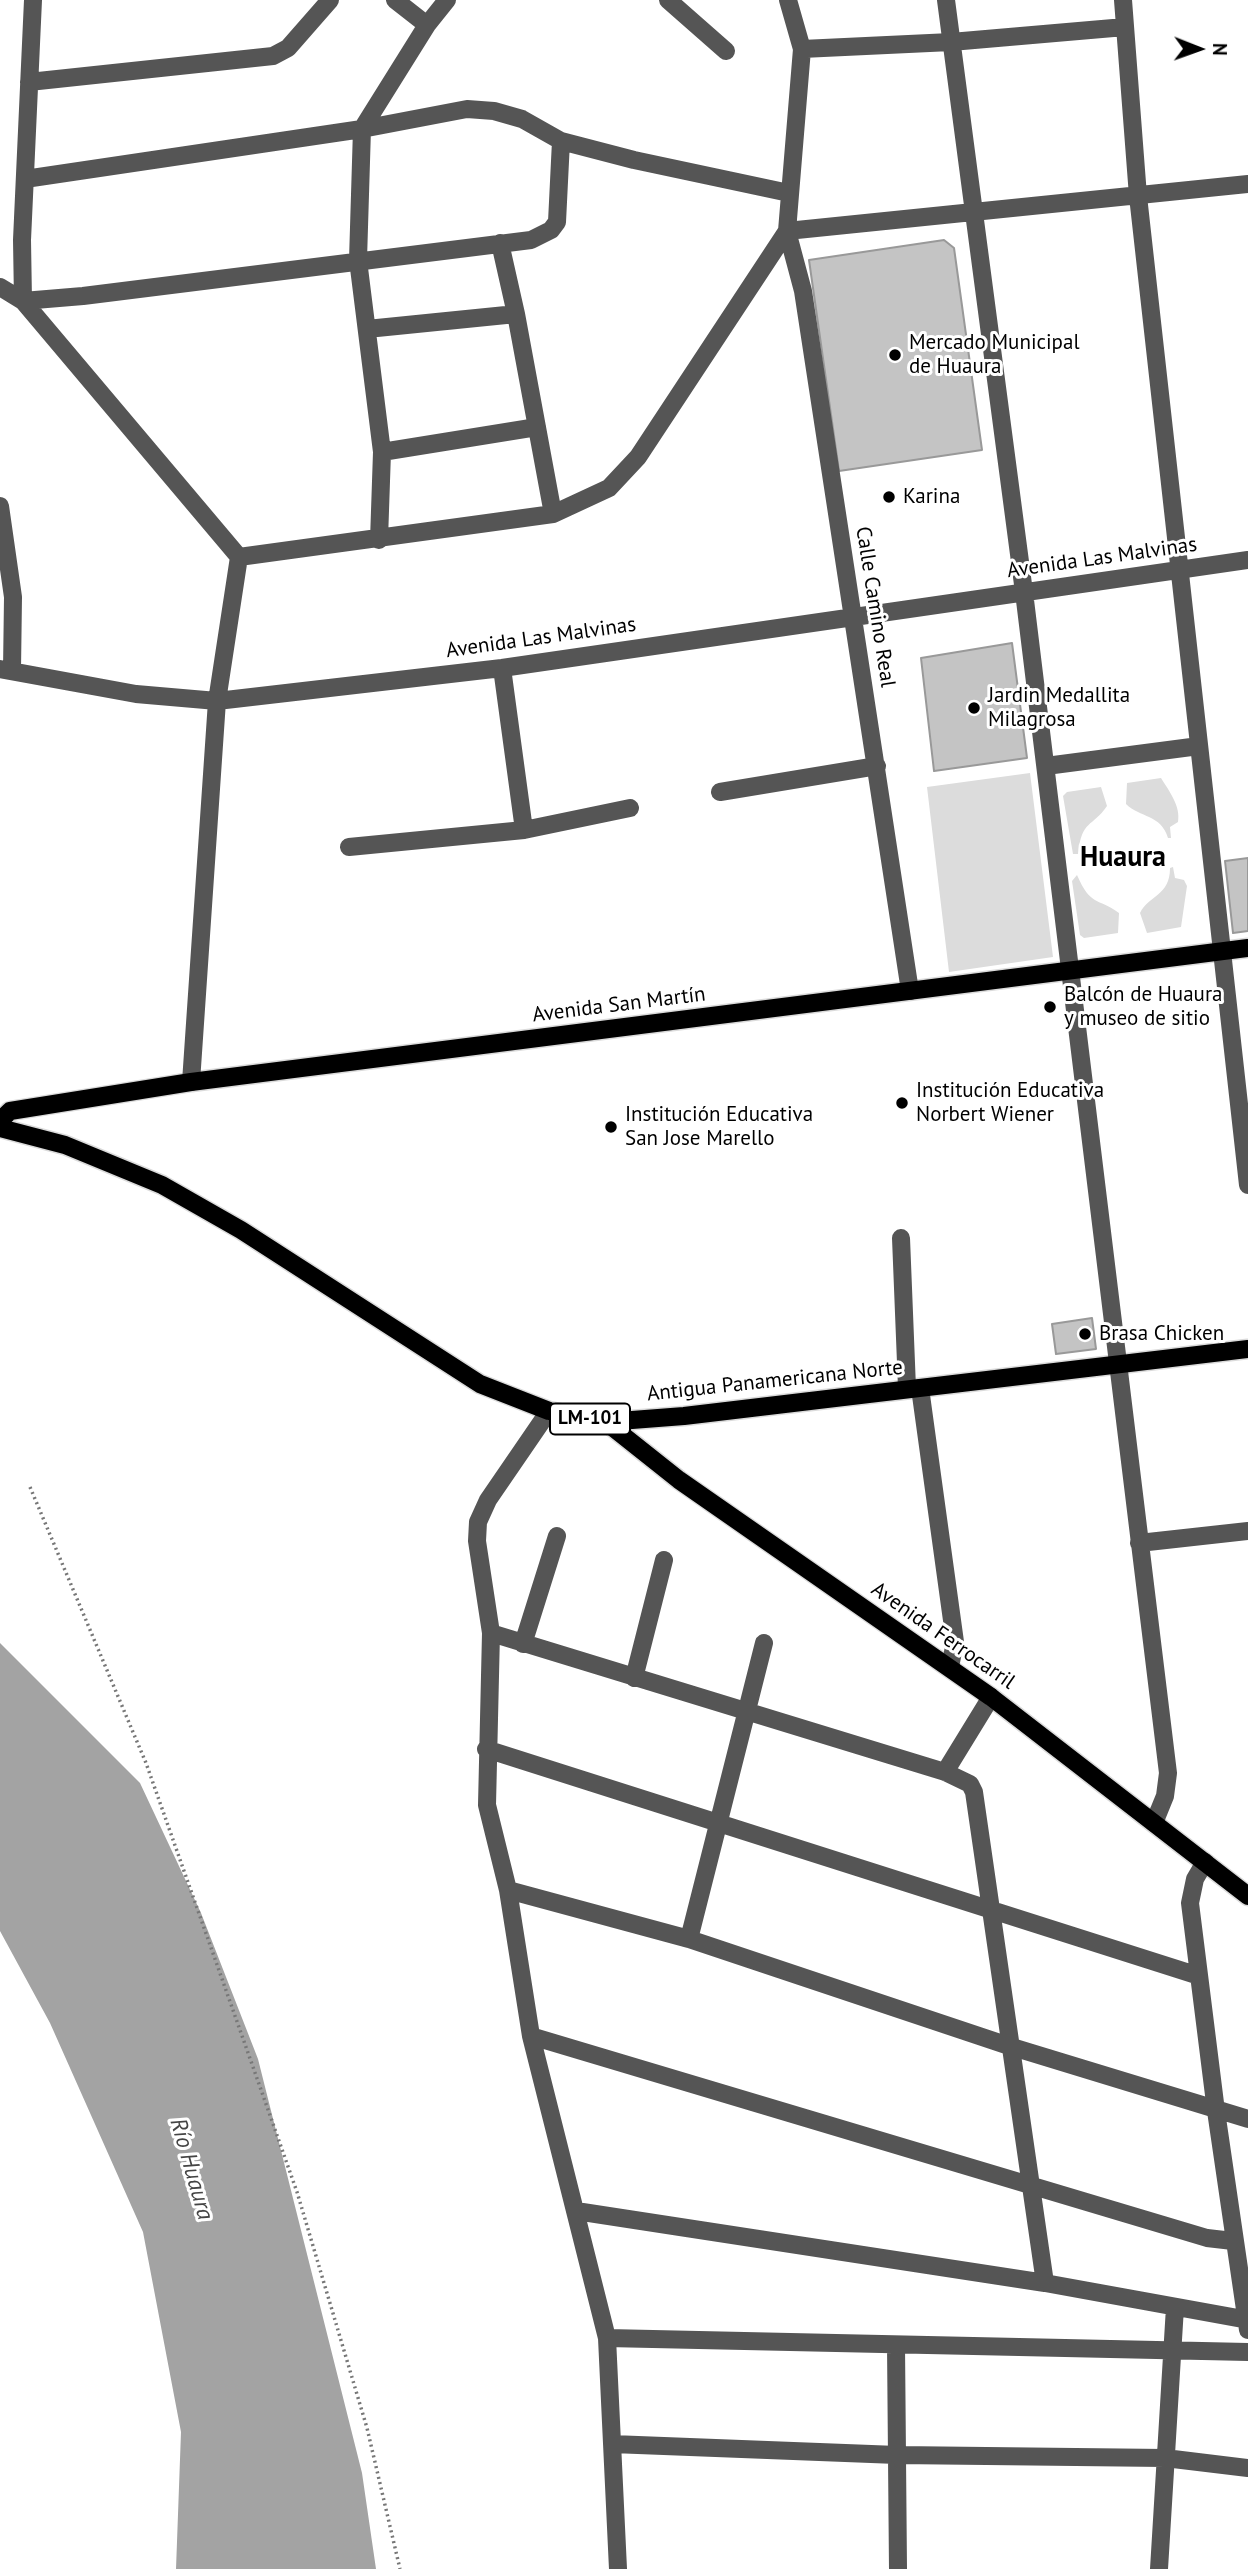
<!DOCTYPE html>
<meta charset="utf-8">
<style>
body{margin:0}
#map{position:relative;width:1248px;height:2569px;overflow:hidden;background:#fff;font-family:"PT Sans",sans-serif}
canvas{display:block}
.north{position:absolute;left:1164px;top:14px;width:70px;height:70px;-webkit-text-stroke:5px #fff;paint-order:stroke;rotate:91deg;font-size:19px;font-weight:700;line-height:28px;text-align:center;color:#000}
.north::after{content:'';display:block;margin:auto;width:24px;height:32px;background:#000;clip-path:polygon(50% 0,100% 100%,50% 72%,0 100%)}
</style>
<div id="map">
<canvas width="1248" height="2569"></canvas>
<div class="north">N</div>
</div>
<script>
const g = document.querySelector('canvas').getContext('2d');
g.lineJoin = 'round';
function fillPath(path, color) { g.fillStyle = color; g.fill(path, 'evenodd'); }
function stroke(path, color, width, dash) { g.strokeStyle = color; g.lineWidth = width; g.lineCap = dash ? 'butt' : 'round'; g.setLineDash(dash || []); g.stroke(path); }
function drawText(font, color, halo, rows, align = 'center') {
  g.font = font + ' "PT Sans",sans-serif'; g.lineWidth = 6; g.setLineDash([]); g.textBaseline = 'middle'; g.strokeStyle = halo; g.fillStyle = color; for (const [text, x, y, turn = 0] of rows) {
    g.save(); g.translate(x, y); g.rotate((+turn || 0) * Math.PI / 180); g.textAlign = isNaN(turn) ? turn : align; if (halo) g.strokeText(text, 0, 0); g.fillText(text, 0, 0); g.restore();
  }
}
fillPath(new Path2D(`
 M1030 773 1053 957 949 972 927 787Z
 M1161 778C1169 791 1181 806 1178 822L1170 827 1171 838H1168C1161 814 1140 818 1126 804L1127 783Z
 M1101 787 1107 806C1092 828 1082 819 1078 854H1073L1063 796 1067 792Z
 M1173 867 1175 878 1184 880 1187 886 1181 927 1147 933 1140 913C1149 895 1170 896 1170 868Z
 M1077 875C1091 907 1097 897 1119 913L1118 933 1084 938 1080 935 1072 881Z`), '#dcdcdc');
fillPath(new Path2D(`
 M0 1643 140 1783 201 1913 258 2059 362 2473 376 2569H176L181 2432 143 2232 50 2023 0 1931Z`), '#a3a3a3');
const building = new Path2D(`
 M944 240 954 248 982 450 839 471 809 260Z
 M1012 643 1027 758 934 771 921 658Z
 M1248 858V931L1233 933 1225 861Z
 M1092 1318 1096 1349 1056 1354 1052 1324Z`);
fillPath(building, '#c4c4c4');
stroke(building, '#999', 2);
const major = new Path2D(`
 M0 1121 10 1111 191 1082 1248 948
 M0 1128 65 1145 162 1185 241 1230 480 1384 549 1411 606 1422 684 1416 1248 1349
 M606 1422 679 1480 991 1697 1248 1896`);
stroke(major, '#dbdbdb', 21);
stroke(new Path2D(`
 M30 1487 146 1763 297 2192 367 2428 400 2569`), '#777', 3.5, [2, 3.5]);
stroke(new Path2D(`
 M33 0 22 240 23 301 239 557
 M395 0 427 25
 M668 0 726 51
 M946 0 1024 592 1168 1773 1165 1796 1154 1823
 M1123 0 1138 196 1248 1185
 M802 49 951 42 1125 27
 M29 82 273 56 288 48 330 0
 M25 179 362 129 467 109 494 111 522 119 561 141 634 160 789 193
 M500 243 516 314 553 514
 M0 287 23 301 83 296 531 240 551 230 557 222 561 141
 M367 329 516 314
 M382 452 537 427
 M0 506 13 597 12 670
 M379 540 382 452 358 260 362 129 427 25 447 0
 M502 668 524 830
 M0 669 136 694 217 701 239 557 553 514 609 488 638 457 787 231 802 49 788 0
 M1046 766 1199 746
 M720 792 877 766
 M349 847 524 830 630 808
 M910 991 803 291 787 231 1248 184
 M191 1082 217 701 502 668 1248 560
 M901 1238 907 1388
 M920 1388 955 1642 950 1667
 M549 1411 488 1500 478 1522 477 1541 491 1633 487 1805 508 1890 531 2036 607 2338 618 2569
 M1139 1543 1248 1531
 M491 1633 945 1772 970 1784 974 1792 1045 2283
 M523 1644 557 1536
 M634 1678 664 1560
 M486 1749 1199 1976
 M945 1772 991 1697
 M1205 1862 1195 1879 1190 1903 1216 2111 1248 2330
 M508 1890 689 1939 1009 2046 1248 2119
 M689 1939 764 1643
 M531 2036 1207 2238 1233 2241
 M576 2211 1045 2283 1248 2320
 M607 2338 1248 2352
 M896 2345 898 2569
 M612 2444 897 2455 1165 2458 1248 2468
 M1159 2569 1175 2307`), '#555', 18);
stroke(major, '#000', 18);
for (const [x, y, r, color] of [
 [895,355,7,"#000"],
 [889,497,7,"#000"],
 [974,708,7,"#000"],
 [1050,1007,7,"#000"],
 [902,1103,7,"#000"],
 [611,1127,7,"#000"],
 [1085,1334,7,"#000"]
]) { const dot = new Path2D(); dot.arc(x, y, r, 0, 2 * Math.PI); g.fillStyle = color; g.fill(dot); stroke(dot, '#fff', 2.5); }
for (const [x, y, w] of [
 [590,1419,80]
]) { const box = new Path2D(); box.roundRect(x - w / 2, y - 15.5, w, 31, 5); g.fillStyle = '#fff'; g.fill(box); stroke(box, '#000', 2); }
drawText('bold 19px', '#000', null, [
 ["LM-101",590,1419]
]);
drawText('21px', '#000', '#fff', [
 ["Mercado Municipal",909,343],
 ["de Huaura",909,367],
 ["Karina",903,497],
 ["Jardin Medallita",988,696],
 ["Milagrosa",988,720],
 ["Balcón de Huaura",1064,995],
 ["y museo de sitio",1064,1019],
 ["Institución Educativa",916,1091],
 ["Norbert Wiener",916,1115],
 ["Institución Educativa",625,1115],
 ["San Jose Marello",625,1139],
 ["Brasa Chicken",1099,1334]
], 'left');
drawText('21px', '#000', '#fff', [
 ["Avenida Las Malvinas",1102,558,-8],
 ["Calle Camino Real",875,607,81],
 ["Avenida Las Malvinas",541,638,-8],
 ["Avenida San Martín",619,1005,-7],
 ["Antigua Panamericana Norte",775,1381,-6],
 ["Avenida Ferrocarril",943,1636,35]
]);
drawText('italic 23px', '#444', '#fff', [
 ["Río Huaura",191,2169,74]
]);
drawText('bold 28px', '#000', '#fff', [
 ["Huaura",1123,858]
]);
</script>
